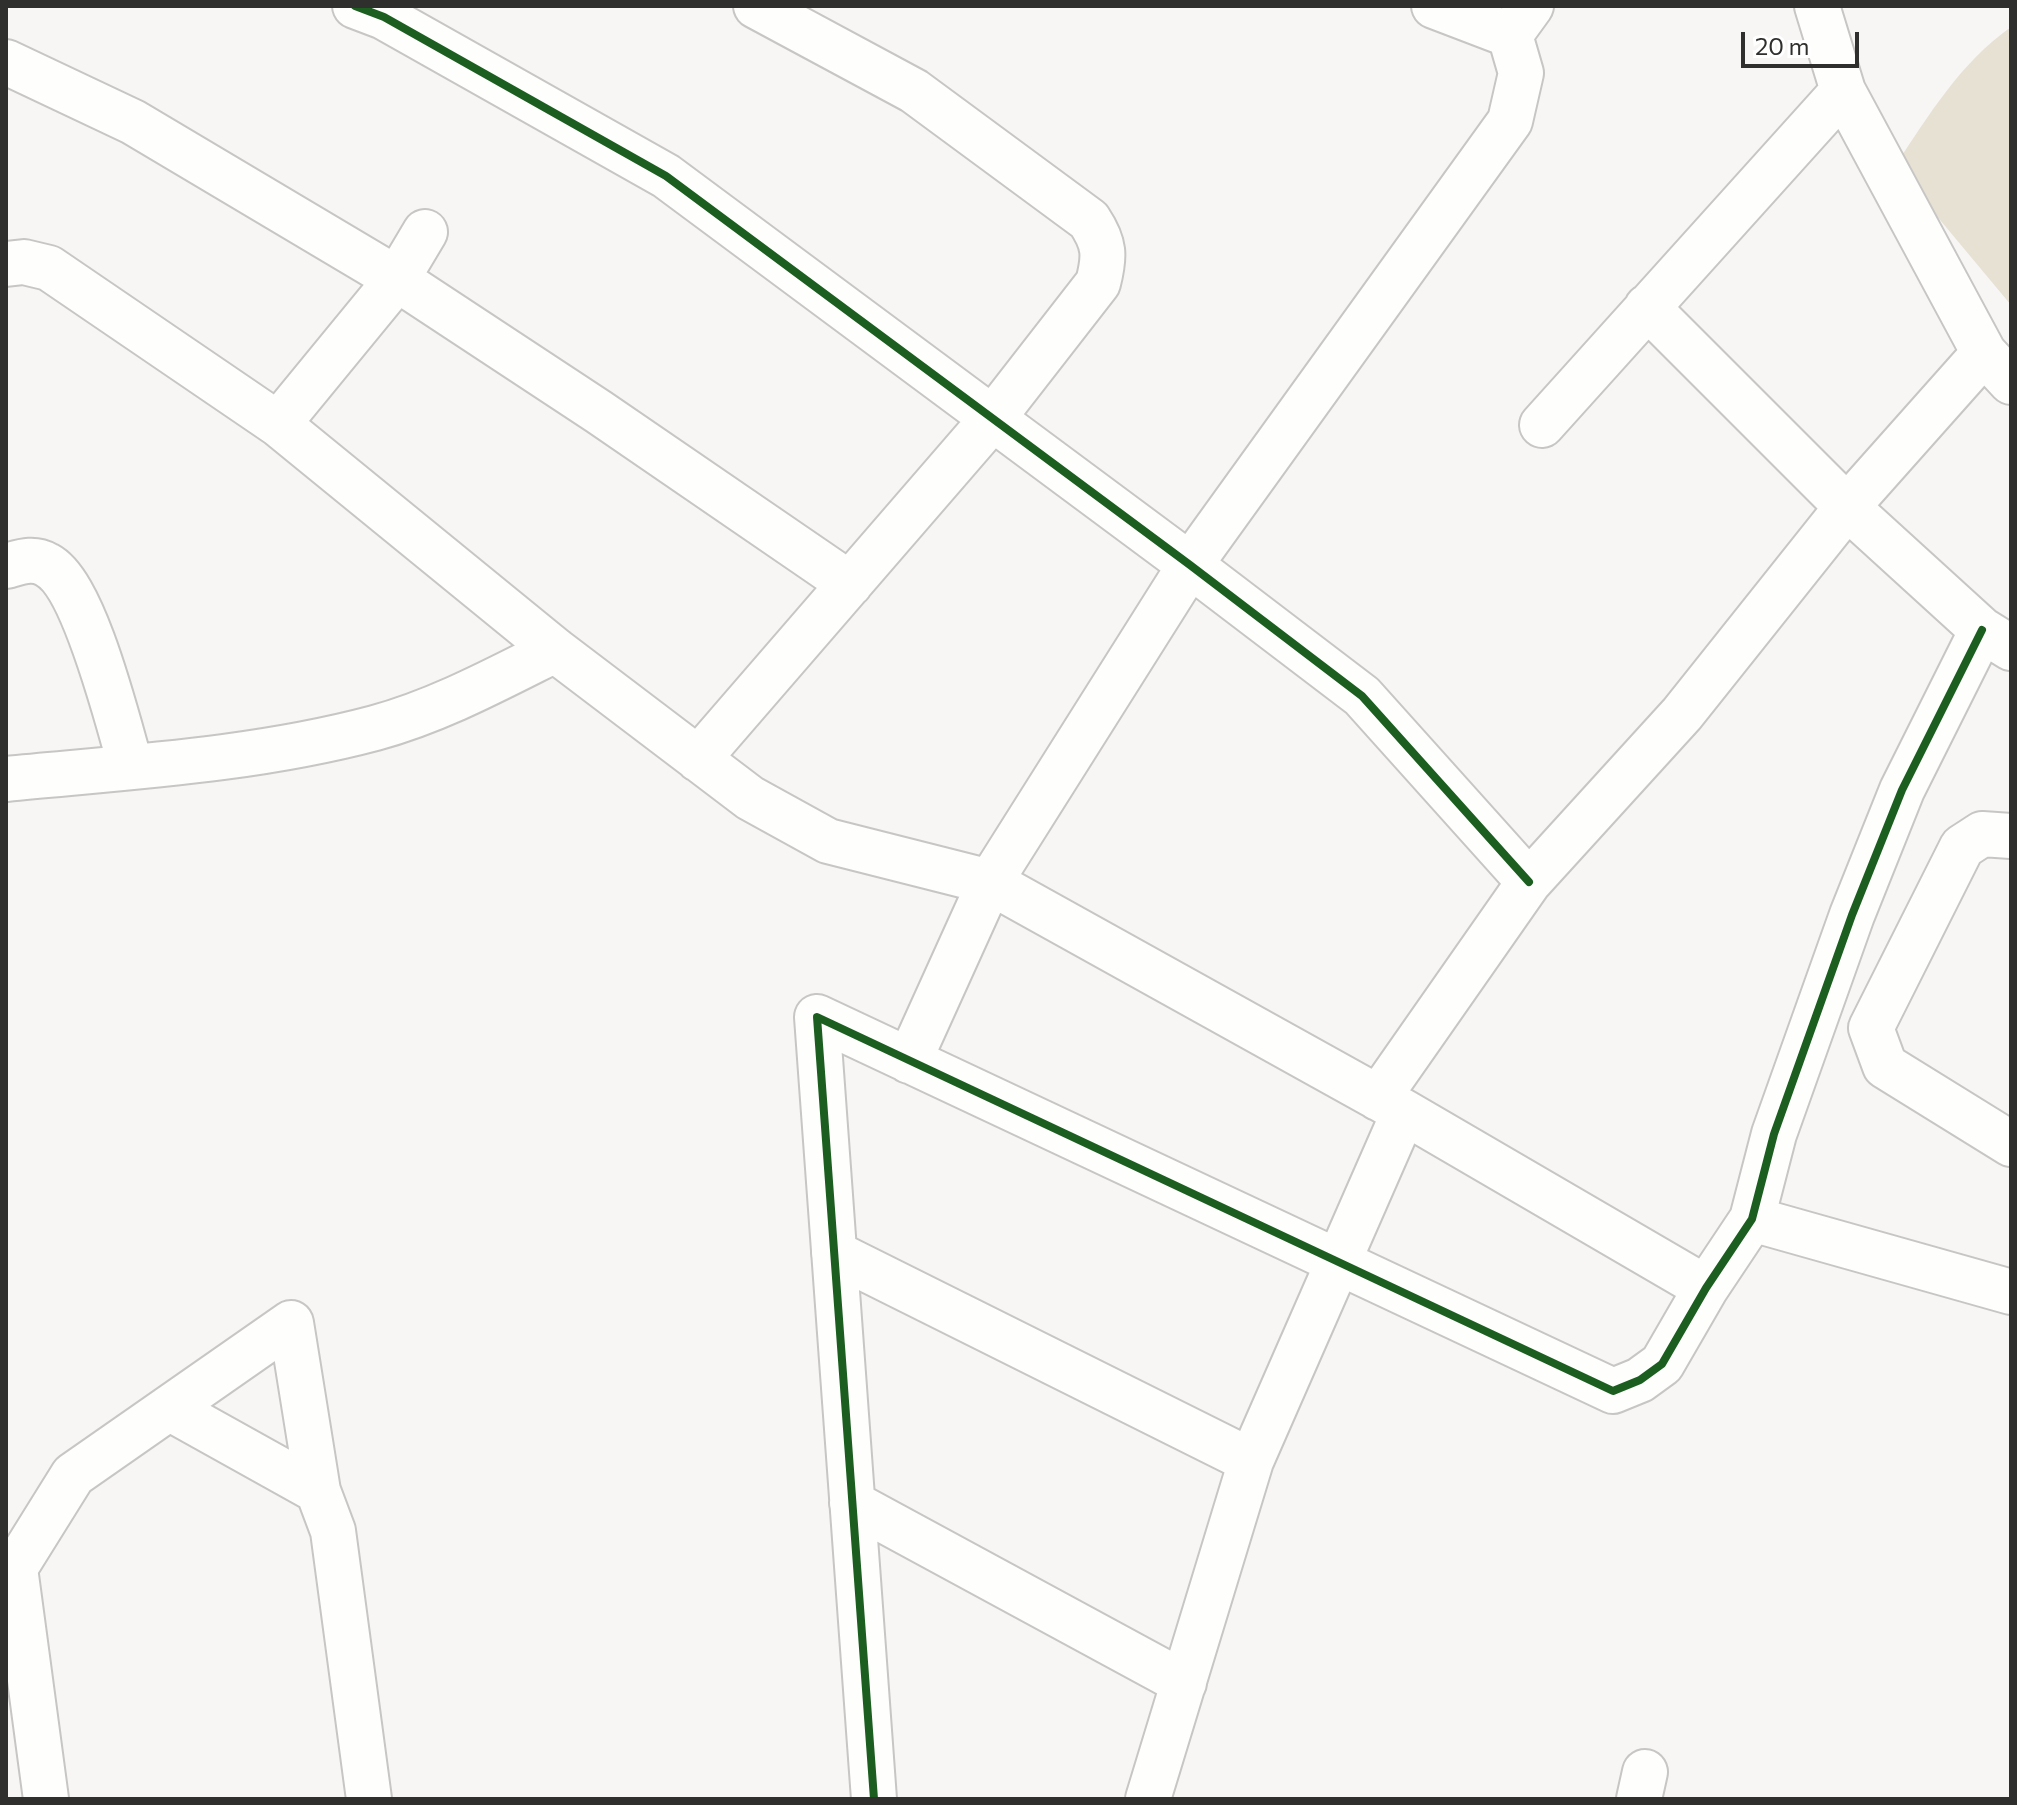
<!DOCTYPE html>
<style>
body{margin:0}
#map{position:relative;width:2017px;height:1805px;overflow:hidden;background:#f7f6f4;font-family:Commissioner,sans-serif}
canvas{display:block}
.frame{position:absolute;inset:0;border:8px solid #2f2f2d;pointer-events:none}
.scale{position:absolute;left:1741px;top:32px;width:118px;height:36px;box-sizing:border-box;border:4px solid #2f2f2d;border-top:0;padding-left:10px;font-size:24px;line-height:28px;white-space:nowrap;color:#2f2f2d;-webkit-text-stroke:6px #fff;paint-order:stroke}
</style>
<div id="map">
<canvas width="2017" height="1805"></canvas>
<div class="frame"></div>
<div class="scale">20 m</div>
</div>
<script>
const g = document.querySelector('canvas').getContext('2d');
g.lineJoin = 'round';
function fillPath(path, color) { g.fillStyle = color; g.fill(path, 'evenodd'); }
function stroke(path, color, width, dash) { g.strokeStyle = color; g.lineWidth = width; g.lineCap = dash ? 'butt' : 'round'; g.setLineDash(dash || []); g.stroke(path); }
fillPath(new Path2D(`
 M2011 27V305L1895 166C1929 115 1960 63 2011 27Z`), '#e6e1d3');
const minor = new Path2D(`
 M355 6 384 17 666 176 1190 565 1362 696 1529 882
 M1434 6 1510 35
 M6 62 133 122 397 279 599 412 850 584
 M1843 91 1984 353 2011 382
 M6 264 24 262 49 268 278 424 555 650 750 798 828 841 990 882 1404 1112 1706 1288
 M1647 307 1847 507 1982 630 2011 648
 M278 424 397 279 425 232
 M1542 425 1843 91 1817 6
 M6 566C21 562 33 557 47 565 85 585 118 723 131 767
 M698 759 993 418 1098 283C1105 256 1105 244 1089 220L914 91 756 6
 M6 779C129 767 255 760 375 728 438 711 497 679 555 650
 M2011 836 1982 834 1962 847 1871 1028 1885 1066 2011 1144
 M909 1061 990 882 1190 565 1510 121 1521 73 1510 35 1531 6
 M1378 1098 1529 882 1682 714 1847 507 1984 353
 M1752 1219 2011 1292
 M834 1253 1251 1461
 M169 1408 318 1491
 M852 1503 1184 1683
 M46 1799 15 1568 73 1475 291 1323 318 1491 333 1531 369 1799
 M874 1799 817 1017 1613 1391 1640 1380 1662 1364 1706 1288 1752 1219 1774 1134 1852 915 1902 790 1982 630
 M1148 1799 1251 1461 1404 1112
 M1639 1799 1645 1772`);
stroke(minor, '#c7c6c5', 48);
stroke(minor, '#fefefd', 44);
stroke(new Path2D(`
 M355 6 384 17 666 176 1190 565 1362 696 1529 882
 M874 1799 817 1017 1613 1391 1640 1380 1662 1364 1706 1288 1752 1219 1774 1134 1852 915 1902 790 1982 630`), '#1b5e20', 8);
</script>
